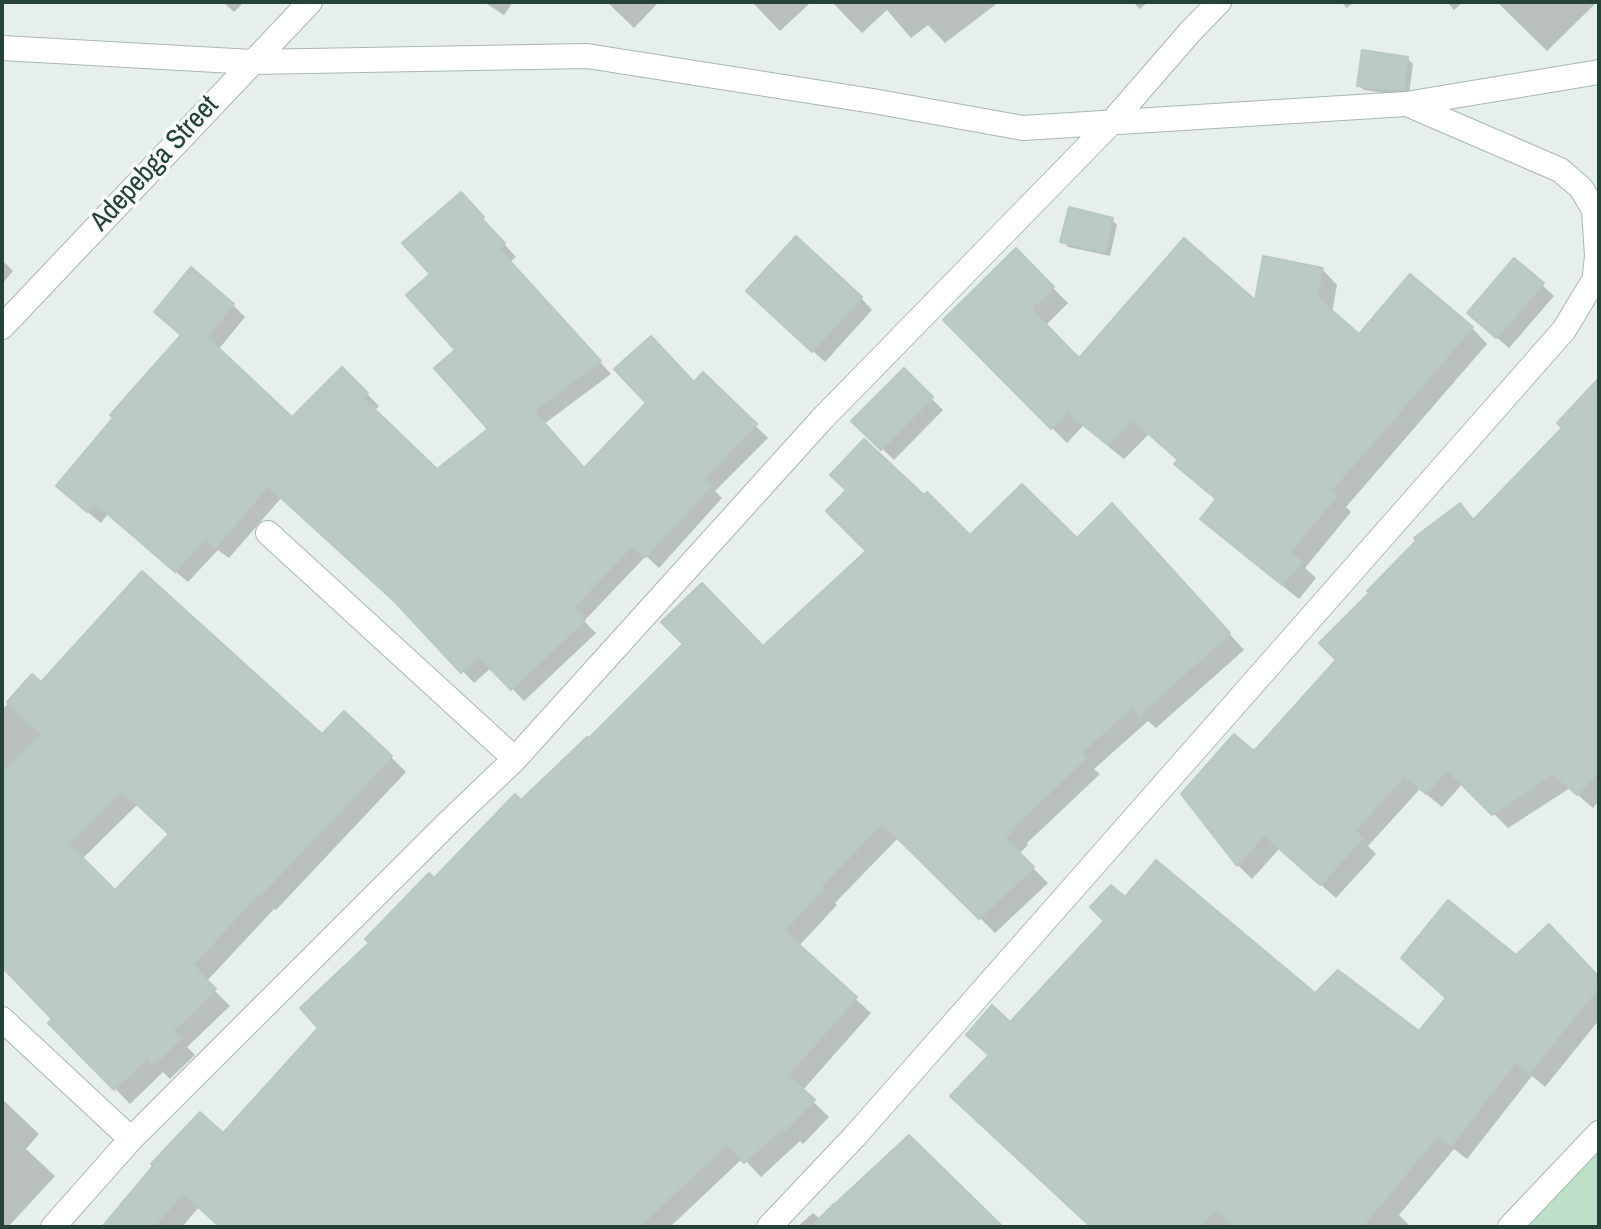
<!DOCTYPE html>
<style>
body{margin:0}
#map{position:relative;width:1601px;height:1229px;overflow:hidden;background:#e6efeb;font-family:"Archivo Narrow",sans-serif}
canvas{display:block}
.frame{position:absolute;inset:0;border:4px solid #24423a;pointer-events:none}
</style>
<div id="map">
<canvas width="1601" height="1229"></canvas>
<div class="frame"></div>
</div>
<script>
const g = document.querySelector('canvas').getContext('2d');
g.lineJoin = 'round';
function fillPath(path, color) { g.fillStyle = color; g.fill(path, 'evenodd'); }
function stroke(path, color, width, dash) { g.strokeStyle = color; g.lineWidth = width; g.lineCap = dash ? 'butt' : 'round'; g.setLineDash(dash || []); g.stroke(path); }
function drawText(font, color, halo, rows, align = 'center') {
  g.font = font + ' "Archivo Narrow",sans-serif'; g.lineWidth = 7; g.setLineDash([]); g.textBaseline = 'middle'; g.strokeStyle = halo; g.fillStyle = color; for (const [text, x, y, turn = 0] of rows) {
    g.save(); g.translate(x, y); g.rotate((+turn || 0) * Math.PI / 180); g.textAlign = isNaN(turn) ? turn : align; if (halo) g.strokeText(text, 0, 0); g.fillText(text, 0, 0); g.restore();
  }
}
fillPath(new Path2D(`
 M1599 1138V1227H1515Z`), '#bfe0c8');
fillPath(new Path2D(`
 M223 2H244L234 12Z
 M484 2H513L504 15Z
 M607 2H659L634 28Z
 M752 2H811L780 31Z
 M832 2H999L945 43 928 25 911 38 887 10 862 33Z
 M1133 2H1148L1140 9Z
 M1341 2H1354L1347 8Z
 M1447 2H1463L1454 10Z
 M1497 2H1597L1547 51Z
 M1408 59 1413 64 1409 94 1397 95 1364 90 1359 85Z
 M473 207 494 231 493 232 516 257 510 262 611 374 544 424 585 470 694 384 703 375 768 438 715 491 722 498 659 568 646 556 584 621 596 633 524 701 492 667 474 683 403 607 282 497 229 558 218 550 188 582 108 514 101 523 71 498 233 305 245 317 218 350 292 419 342 369 379 406 374 411 437 472 491 430 457 350 432 274Z
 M1112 220 1117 225 1110 256 1068 247 1063 241Z
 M1016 251 1068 303 1045 326 1080 361 1257 304 1322 269 1337 285 1332 313 1359 337 1472 328 1487 344 1346 507 1351 512 1305 568 1316 578 1299 599 1218 534 1203 519 1218 501 1192 479 1177 464 1180 461 1150 433 1124 459 1083 426 1067 443 946 320Z
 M2 260 13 271 2 284Z
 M1542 285 1554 296 1509 348 1481 324Z
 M861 298 872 310 825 362 760 303Z
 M904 371 943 410 894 460 854 421Z
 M1599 381V801L1593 808 1570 788 1508 828 1463 783 1442 807 1420 789 1368 846 1376 854 1336 898 1280 848 1252 879 1238 865 1183 794 1254 754 1339 660 1460 505 1475 520 1565 428Z
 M1127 521 1244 650 1156 728 1148 721 1094 769 1100 774 1027 843 1028 845 1019 854 1048 883 995 933 899 837 835 903 837 905 798 947 871 1013 802 1091 829 1117 803 1144 800 1141 761 1177 743 1158 670 1227H221L199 1207 182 1227H105L223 1136 321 1028 434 881 521 803 763 649 970 537 1077 541Z
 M33 677 41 684 322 737 391 757 406 772 276 910 274 909 206 982 230 1006 187 1047 195 1055 170 1079 163 1072 130 1104 51 1022 55 1019 2 963V710ZM138 804 172 835 115 893 82 859Z
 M1125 900 1315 996 1419 1034 1517 958 1599 979V1020L1545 1087 1532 1076 1467 1159 1454 1149 1399 1215 1411 1227H1093L991 1056 1010 1025Z
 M2 1099 39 1134 26 1149 55 1176 8 1227H2Z
 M833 1203 836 1206 1000 1227H797L813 1213 819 1218Z`), '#0003');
const building = new Path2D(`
 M1362 50 1408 57 1404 89 1391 90 1357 86Z
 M461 192 484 217 482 219 505 243 499 249 601 361 534 411 584 468 646 403 614 369 651 336 694 382 703 372 757 424 704 478 712 485 645 557 632 546 574 607 585 620 511 690 478 656 461 673 394 601 268 486 215 548 205 539 175 572 95 503 87 512 56 486 113 418 110 415 181 335 154 312 191 267 234 304 207 337 292 417 342 367 368 393 363 398 437 469 488 429 434 368 455 350 406 295 430 274 402 243Z
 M1069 207 1113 218 1105 252 1060 242Z
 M796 236 862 297 812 352 746 291Z
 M1184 238 1255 300 1263 256 1323 268 1317 297 1359 334 1410 274 1473 327 1331 491 1337 496 1290 552 1302 562 1282 585 1200 519 1216 499 1174 464 1178 460 1133 420 1108 445 1067 412 1051 429 943 320 1016 248 1054 287 1031 309 1079 358Z
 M1514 258 1544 283 1496 338 1467 313Z
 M904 368 933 397 881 450 851 421Z
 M1599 378V771L1577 795 1553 774 1492 815 1447 770 1426 794 1404 776 1355 830 1363 838 1320 885 1264 835 1237 866 1181 794 1234 734 1254 751 1336 660 1319 643 1369 593 1367 591 1416 541 1414 538 1460 503 1473 520 1562 428 1557 423Z
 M864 439 924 495 927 492 970 535 1022 484 1077 538 1112 503 1230 633 1139 715 1132 707 1081 753 1086 758 1014 827 1015 828 1005 838 1034 867 979 919 882 823 821 887 823 889 784 931 857 997 788 1075 815 1100 786 1130 783 1127 744 1163 727 1144 639 1227H220L183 1193 154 1227H102L153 1166 151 1164 200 1112 223 1133 318 1028 300 1008 369 943 365 939 429 873 434 878 515 794 521 800 587 737 589 738 683 644 661 622 702 583 763 646 866 551 826 511 846 490 830 475Z
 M142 571 322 734 344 711 392 756 259 897 257 895 193 965 216 989 173 1031 181 1039 154 1065 147 1058 114 1090 48 1023 52 1019 2 967V774L42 735 7 702 32 674 41 682ZM122 791 169 834 115 890 68 843Z
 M1156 860 1315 993 1338 970 1419 1031 1446 998 1401 958 1448 900 1516 955 1549 924 1599 977V987L1529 1073 1516 1062 1451 1146 1438 1135 1362 1227H1234L1216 1209 1199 1227H1091L950 1096 989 1055 966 1035 992 1005 1010 1022 1104 921 1090 907 1111 885 1125 897Z
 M909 1135 1003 1227H810Z`);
fillPath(building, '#bbcac4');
stroke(building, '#b8c9c2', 2);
const minor = new Path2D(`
 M2 48 252 62 587 56 873 101 1023 128 1406 104 1599 72
 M1407 104 1560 170 1581 188 1594 210 1597 256 1595 275
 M2 327 310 2
 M268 533 515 759
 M2 1019 131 1139
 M53 1227 131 1139 449 822 515 759 822 419 1111 123 1190 32 1219 2
 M769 1227 855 1136 1564 330 1599 272
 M1510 1227 1599 1133`);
stroke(minor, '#a8b8b2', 26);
stroke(minor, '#fff', 24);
drawText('28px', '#24423a', '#f7fbf9', [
 ["Adepebga Street",155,164,-47]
]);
</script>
